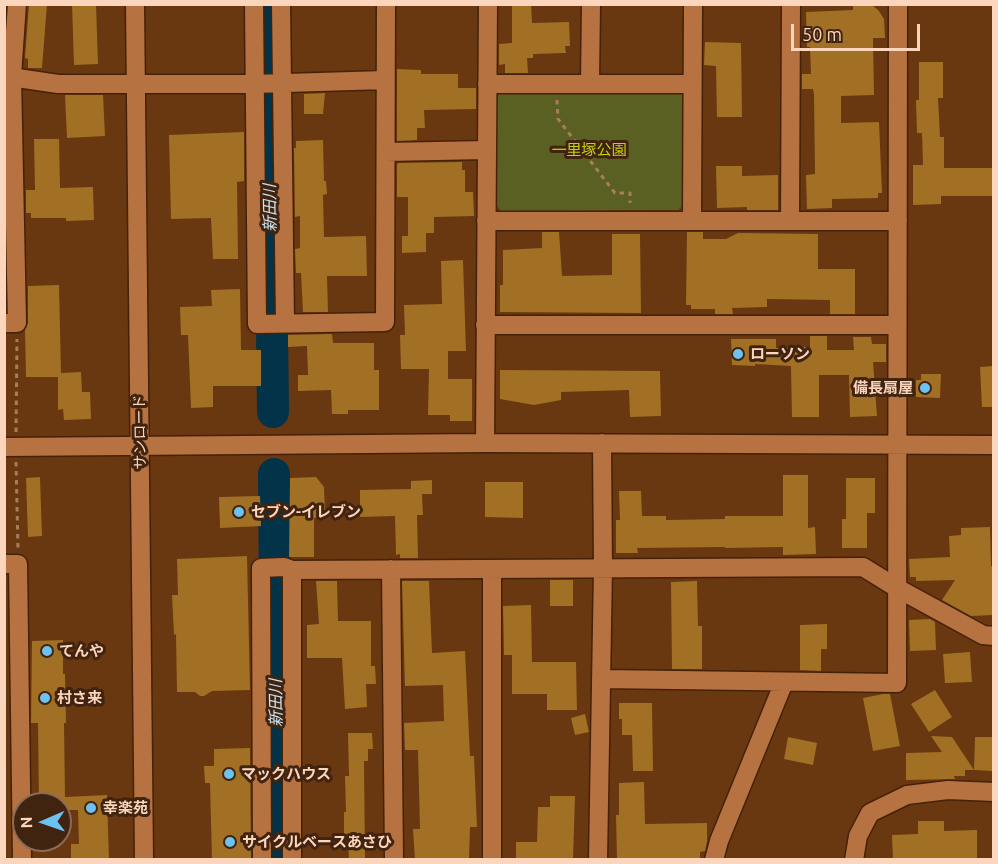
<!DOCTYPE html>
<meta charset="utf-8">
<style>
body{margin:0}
#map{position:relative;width:998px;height:864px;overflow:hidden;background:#693710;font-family:Ubuntu,sans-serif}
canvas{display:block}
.frame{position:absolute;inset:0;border:6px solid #fcd5bd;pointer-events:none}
.north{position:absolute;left:12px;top:792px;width:60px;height:60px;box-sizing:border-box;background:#412410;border:2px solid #8c6b55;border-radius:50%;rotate:268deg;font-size:16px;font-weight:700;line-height:24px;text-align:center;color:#fcd5bd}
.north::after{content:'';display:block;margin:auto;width:21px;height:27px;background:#6cc3f2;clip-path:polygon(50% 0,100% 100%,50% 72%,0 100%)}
.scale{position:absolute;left:791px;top:24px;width:129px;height:27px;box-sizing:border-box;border:3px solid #fcd5bd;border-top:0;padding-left:8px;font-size:18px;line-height:21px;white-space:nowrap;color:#fcd5bd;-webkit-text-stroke:4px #412410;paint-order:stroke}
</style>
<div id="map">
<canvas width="998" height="864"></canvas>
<div class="frame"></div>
<div class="north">N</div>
<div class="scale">50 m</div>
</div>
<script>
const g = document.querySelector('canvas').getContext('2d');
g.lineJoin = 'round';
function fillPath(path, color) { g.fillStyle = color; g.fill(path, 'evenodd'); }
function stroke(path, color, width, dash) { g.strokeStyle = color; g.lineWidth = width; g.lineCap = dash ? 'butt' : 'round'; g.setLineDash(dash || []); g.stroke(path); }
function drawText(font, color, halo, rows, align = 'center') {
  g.font = font + ' Ubuntu,"Noto Sans JP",sans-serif'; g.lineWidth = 6; g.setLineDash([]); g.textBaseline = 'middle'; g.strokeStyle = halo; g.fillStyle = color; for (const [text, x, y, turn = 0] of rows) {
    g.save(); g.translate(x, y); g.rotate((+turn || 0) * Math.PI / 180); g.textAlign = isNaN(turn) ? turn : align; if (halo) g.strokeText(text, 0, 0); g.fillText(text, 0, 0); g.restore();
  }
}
fillPath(new Path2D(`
 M679 89 684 97 683 205 678 210 501 211 496 204 495 98 502 91Z`), '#5a6022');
stroke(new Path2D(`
 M268 4 273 412
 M274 474 277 860`), '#033348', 32);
fillPath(new Path2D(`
 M29 4H47L42 68H28V59L25 58Z
 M72 4H96L98 64 74 65Z
 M512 4H531L532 23 569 22 570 46H565L566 53 533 54V58H527L528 73H505V64L499 65V44L512 43Z
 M853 4H871L879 11 884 19 885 38H873L874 95 841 96V123L879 122 882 193H878V198L832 199V208L807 209 806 175 815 174 814 95 813 89H802V74H811L810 47H807L806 12 853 10Z
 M705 42 741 43 742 117H717L716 66 704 65Z
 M919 62H943V98H938L940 137H944V168H993V196H941V204L913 205V165H923L922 133H917L916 100H919Z
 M397 69 421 70V74H458V88H476V109L424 110 425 128H417V140L397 141Z
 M325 93 323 114H304V94Z
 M65 95H103L105 136 67 138Z
 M244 132V181L237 182 238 259H213L211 218 171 219 169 135Z
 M34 139H59L60 188 93 187 94 220 66 221V218H31V213H26V190H35Z
 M323 140 324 181H326L327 194 323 195 324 237 366 236 367 276H327L328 312H303L301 273H296L295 249 300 248V216L295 217 294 148H296V141Z
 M462 162V170H465V192H473L474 216 434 217V233H426V252L402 253V236H408V197H397V165L398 163Z
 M716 166H742V176L778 175V210H747V207L717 208Z
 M542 232H559L562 276 612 275V234H640L641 313 500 312V285H503V250L542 248Z
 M687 232H703V239H726L738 233 818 234V269H855V314H830V300L767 299V307L732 308 733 314H715V309H691V305H686Z
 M463 260 466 351H448V379H472V421H450V415H428L429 369H401L400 335H405L404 305 442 304 441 261Z
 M59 285 61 373 81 372 82 392H90L91 419 64 420 63 409 58 410V377H26L25 330 28 323V286Z
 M240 289 241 350H261V386H213V407L191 408 188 335H181L180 307 212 306 211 290Z
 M332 334 333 343H374V370H379V410H348V414H332L331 390 298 391V375H308L307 346 288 347V335Z
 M810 336H827V350H854L853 337H871L872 344H886V362H873L877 416 850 417 849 375H819V417H792L791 366 755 364V366L732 365 731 339H776V348L810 347Z
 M993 366V407H982L980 367Z
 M500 370 660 371 661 416 630 417 629 390 561 392V400L534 405 500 399Z
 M921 374H941L940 398 916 397V380H921Z
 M783 475H808V528L815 527 816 554 783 555V547L725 548V547L637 548 638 553H616V520H620L619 491H641L642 516H666V520L725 519V516H783Z
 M40 477 42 536 28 537 26 478Z
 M316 477 324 487 325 513H316V518H314V557H289L290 478Z
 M846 478H875V513H867V548H842V519H846Z
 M432 480V494H422L423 515H417L418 558H400V554L396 555 395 516 360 517V490L411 489V481Z
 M485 482H523V518L485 517Z
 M260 496 261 526 220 528 219 497Z
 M990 527 991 566H993V615L971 616 942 600 955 580 916 581V577H910L909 559 950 557 949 536 961 535V528Z
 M247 556 250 690 212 691 204 696H200L195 692H177L176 634 174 635 172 595H178L177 559Z
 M550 580H573V606H550Z
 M316 581H337L338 621H371V666H375L376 684H366L367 707 345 709 342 658H307V625L319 624Z
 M402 581H429L432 653 465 651 470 756H474L477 827H470L469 860H415L413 829H420L418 750H405L404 723 444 721 443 685 405 686Z
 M697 581 698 626H702V669H672L671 582Z
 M531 605 532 662H576L577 710H547V694H512V655H504L503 606Z
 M930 619 935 622 936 650 910 651 909 620Z
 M827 624V649H821V671L800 670V625Z
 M63 640V674H65L66 723H64L65 797 107 795 109 860H71V844H79L78 810H60V804H39L38 723H31L32 641Z
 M970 652 972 682 945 683 943 654Z
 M935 690 952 717 929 732 911 704Z
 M883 694H890L900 746 873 751 863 698Z
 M619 703H652L653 771H633L632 735H622V719H619Z
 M585 714 589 732 575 735 571 718Z
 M348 733H372L373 749H368V761H364L365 860H349L348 838H344V812H346L345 776H349Z
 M931 736 952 737 974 770H965V776H954L955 779 906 780V753L942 752Z
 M788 737 817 743 813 765 784 759Z
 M975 737H993V771L974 770Z
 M250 748 251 860H212L210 783H205L204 766H214V749Z
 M644 782 645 824 707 823V841L705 851 700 852V858L617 860 616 815H619V783Z
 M550 796H575L573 860H516V842H537L538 807H550Z
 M918 821H944V831L977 830V860H893L892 835 918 834Z`), '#a17024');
const minor = new Path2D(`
 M135 4 144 860
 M254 4 257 324 385 322 386 4
 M281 4 285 323
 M4 76 58 84H253L385 80
 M590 83 591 4
 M487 84H692
 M386 152 486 150
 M486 221H898
 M692 221 693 4
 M790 221 791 4
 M4 323H17L12 76 17 4
 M485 325H897
 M485 443 488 4
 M4 447 485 443 994 445
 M4 564H18L22 860
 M391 569 394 860
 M492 569V860
 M601 679 897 683 898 4
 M262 860 261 568 284 567 292 570
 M292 860V570L863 567 897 588 983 635 994 636
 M598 860 603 568 602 443
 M714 860 719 841 784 682
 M854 860 858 836 870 813 907 795 948 790 994 792`);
stroke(minor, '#452207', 21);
stroke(new Path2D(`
 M557 100 558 119 615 193H630V203
 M16 432 17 339
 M16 462 18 549`), '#a97c5b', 3, [4.5, 4.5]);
stroke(minor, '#b77241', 18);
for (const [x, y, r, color] of [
 [738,354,6,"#6cc3f2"],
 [925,388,6,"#6cc3f2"],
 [239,512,6,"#6cc3f2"],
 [47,651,6,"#6cc3f2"],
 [45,698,6,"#6cc3f2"],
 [229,774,6,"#6cc3f2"],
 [91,808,6,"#6cc3f2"],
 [230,842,6,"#6cc3f2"]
]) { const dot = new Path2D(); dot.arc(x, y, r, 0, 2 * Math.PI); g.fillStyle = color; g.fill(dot); stroke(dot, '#412410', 2); }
drawText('15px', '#c3d010', '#412410', [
 ["一里塚公園",589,150]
]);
drawText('bold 15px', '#fcd5bd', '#412410', [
 ["ローソン",750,354],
 ["備長扇屋",913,388,"right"],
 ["セブン-イレブン",251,512],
 ["てんや",59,651],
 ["村さ来",57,698],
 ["マックハウス",241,774],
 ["幸楽苑",103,808],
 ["サイクルベースあさひ",242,842]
], 'left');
drawText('15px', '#fcd5bd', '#412410', [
 ["サンロード",140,432,-91]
]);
drawText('italic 16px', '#cbe7f7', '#412410', [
 ["新田川",270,208,-91],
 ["新田川",276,703,-91]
]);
</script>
